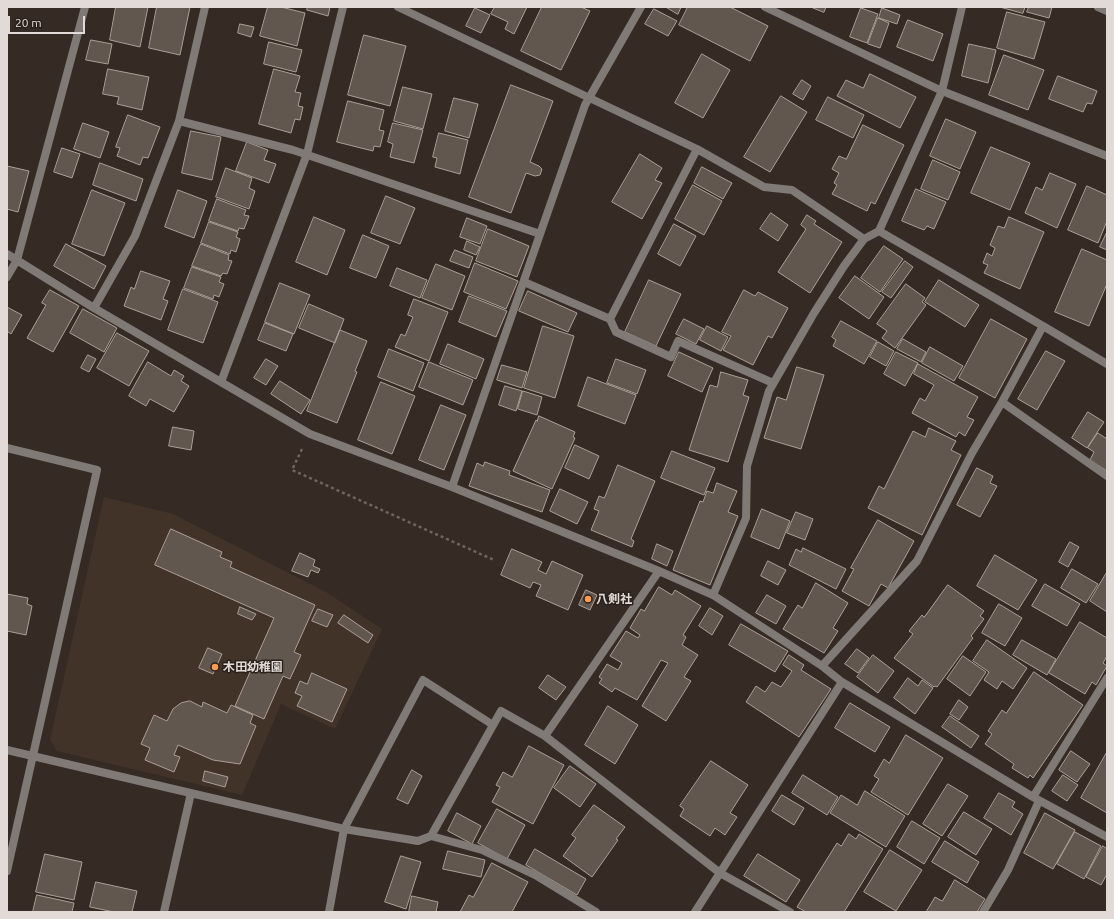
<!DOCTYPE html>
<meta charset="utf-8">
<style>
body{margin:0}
#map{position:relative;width:1114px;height:919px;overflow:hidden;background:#352b24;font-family:Ubuntu,sans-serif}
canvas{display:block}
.frame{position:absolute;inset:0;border:8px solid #e1dad6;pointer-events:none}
.scale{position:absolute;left:8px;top:16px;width:77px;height:18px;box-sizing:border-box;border:2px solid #e1dad6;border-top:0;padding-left:5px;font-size:12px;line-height:14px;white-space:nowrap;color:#e1dad6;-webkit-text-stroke:3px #2b211b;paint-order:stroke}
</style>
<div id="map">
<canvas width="1114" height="919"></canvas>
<div class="frame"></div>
<div class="scale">20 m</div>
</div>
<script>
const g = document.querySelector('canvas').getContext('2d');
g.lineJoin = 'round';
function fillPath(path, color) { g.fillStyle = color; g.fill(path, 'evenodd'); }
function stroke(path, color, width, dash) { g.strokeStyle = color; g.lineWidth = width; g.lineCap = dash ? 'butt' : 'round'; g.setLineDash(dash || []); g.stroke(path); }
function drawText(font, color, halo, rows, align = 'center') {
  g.font = font + ' Ubuntu,"Noto Sans JP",sans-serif'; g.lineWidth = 3; g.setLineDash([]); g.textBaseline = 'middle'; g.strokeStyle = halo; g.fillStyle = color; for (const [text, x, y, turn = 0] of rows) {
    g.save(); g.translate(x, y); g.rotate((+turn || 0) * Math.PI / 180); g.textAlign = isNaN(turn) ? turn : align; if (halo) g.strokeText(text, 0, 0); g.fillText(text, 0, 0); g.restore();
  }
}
fillPath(new Path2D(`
 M104 497 173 514 326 592 382 629 335 729 281 704 242 795 57 751 50 740Z`), '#423329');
const building = new Path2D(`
 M116 7H148L140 47 110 40Z
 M157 7H190L180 55 149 48Z
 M268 7H281L305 13 297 46 260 36Z
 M308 7H330L328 16 307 10Z
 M495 7H527L514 34 505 29 508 22 491 14Z
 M542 7H581L590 11 561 70 521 51Z
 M666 7H681L678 14Z
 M688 7H730L768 26 750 61 679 25Z
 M811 7H826L824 12Z
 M1000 7H1025L1023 13Z
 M1029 7H1052L1049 18 1027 12Z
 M475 8 490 15 481 33 466 26Z
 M861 8 878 14 867 43 850 37Z
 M882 8 900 15 897 24 879 18Z
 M654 9 677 21 668 36 645 24Z
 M1007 12 1045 22 1034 59 997 48Z
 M878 18 889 23 880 48 868 44Z
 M908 20 943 34 933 61 897 47Z
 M240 24 254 27 251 37 238 33Z
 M364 35 406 46 390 106 348 95Z
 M91 40 112 44 108 64 86 60Z
 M269 42 302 50 296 72 264 64Z
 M969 44 996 50 988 83 962 76Z
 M702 54 730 70 703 118 675 103Z
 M1004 55 1044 70 1028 110 989 95Z
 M108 69 149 77 142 110 117 104 119 97 103 94Z
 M274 69 300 76 295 92 301 93 298 106 303 107 300 120 295 119 291 133 259 124Z
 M870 74 916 97 900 128 837 96 846 80 863 88Z
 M1058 76 1097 91 1092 104 1087 103 1083 112 1049 99Z
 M802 80 811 86 803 100 793 94Z
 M511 85 553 101 530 162 539 166 542 169 540 175 535 176 526 173 511 213 469 197Z
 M403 87 432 94 423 129 394 121Z
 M781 96 807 112 770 172 744 157Z
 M828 97 864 115 853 138 816 120Z
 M454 98 478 104 469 138 445 131Z
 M348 101 384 110 379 130 384 131 380 147 374 146 373 151 337 142Z
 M128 115 160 127 148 158 143 157 140 165 117 156 120 148 116 147Z
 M946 119 976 132 960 169 930 156Z
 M83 123 109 132 100 158 74 149Z
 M393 123 423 130 414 163 390 157 393 144 388 142Z
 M863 125 904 145 875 204 871 202 867 211 832 194 837 185 834 183 839 173 832 169 839 156 846 159Z
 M191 131 221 137 212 180 182 173Z
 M439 133 468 140 460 174 435 167 437 158 433 157Z
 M247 142 268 150 264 160 276 164 269 183 236 171Z
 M991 147 1030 163 1010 210 971 193Z
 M62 148 80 154 72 178 54 172Z
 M640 154 662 168 655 180 662 183 642 219 612 202Z
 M933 160 960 172 948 200 921 189Z
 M100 163 143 179 136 201 93 185Z
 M7 166 29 171 18 212 7 209Z
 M702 167 732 183 723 199 694 183Z
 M226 168 252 178 249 188 255 191 249 209 216 197Z
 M1050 173 1076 184 1057 228 1025 213 1036 187 1042 190Z
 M693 185 722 201 704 235 675 219Z
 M1087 186 1107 195V221L1098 243 1068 230Z
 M916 189 946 202 934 229 927 226 924 230 902 221Z
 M92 190 125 203 104 256 72 244Z
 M178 190 207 201 194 238 165 227Z
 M386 196 415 208 400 244 371 233Z
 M217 199 246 210 244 215 249 216 244 229 239 228 238 231 209 221Z
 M771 213 788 225 778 241 760 229Z
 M807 215 816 221 814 224 842 242 810 293 778 272 806 229 801 225Z
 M314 217 345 230 327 275 296 262Z
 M1009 217 1044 232 1020 289 984 273 988 265 983 263 987 253 992 256 995 248 990 245 998 226 1004 228Z
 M467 218 487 226 480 244 460 237Z
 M209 222 238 232 236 237 240 239 236 252 231 250 230 254 201 243Z
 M674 224 696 236 680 266 658 254Z
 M488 229 529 246 517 277 476 261Z
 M1107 232V250L1100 247Z
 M363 235 389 246 376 278 350 268Z
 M467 241 480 247 476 255 464 250Z
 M66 244 106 266 94 289 54 266Z
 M201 244 229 255 228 260 232 261 227 274 223 273 221 276 192 266Z
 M884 246 903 259 880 292 861 278Z
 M1082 249 1107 260V284L1089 326 1055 312Z
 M455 250 473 257 469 268 450 261Z
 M905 261 913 267 891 298 882 292Z
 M475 263 518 281 506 309 464 292Z
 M436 264 465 276 452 310 422 298Z
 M192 267 221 277 219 282 224 284 219 297 214 295 213 299 184 288Z
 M397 268 427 280 420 298 390 286Z
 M141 271 170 281 163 299 168 301 161 320 124 306 131 287 134 289Z
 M855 276 884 297 869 319 839 298Z
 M649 280 681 294 656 346 625 332Z
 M939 280 979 305 965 327 925 302Z
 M280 283 310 295 294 334 265 322Z
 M906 284 925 298 922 302 926 305 895 348 882 338 887 331 877 324Z
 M183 289 218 302 203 343 168 330Z
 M50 290 79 306 53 352 27 338 46 305 42 303Z
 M744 290 755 296 758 292 788 308 772 338 768 336 753 365 723 350 731 336 722 332Z
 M528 291 577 313 568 332 519 311Z
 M469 296 507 311 496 337 459 322Z
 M414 299 448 312 429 361 395 347 401 334 405 336 413 317 408 315Z
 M309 304 344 319 335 343 299 328Z
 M7 307 22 315 11 334 7 331Z
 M83 309 117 328 104 352 70 333Z
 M684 319 704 329 696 344 676 334Z
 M991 319 1027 339 995 398 959 378Z
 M841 321 877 341 864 364 833 346 836 340 832 337Z
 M265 323 293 334 286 351 258 340Z
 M543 326 574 336 555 398 524 388Z
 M707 326 728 337 721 351 700 340Z
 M340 330 367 341 355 371 357 372 337 423 307 411Z
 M117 333 149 351 129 386 97 368Z
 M903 339 926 352 921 362 897 349Z
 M878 342 894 351 886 366 870 357Z
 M448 344 484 359 476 379 440 364Z
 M930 347 963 366 954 381 922 363Z
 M389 349 424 363 413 391 378 377Z
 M1046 351 1065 361 1037 410 1018 399Z
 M679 352 713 368 702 392 668 376Z
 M896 352 918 363 905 386 884 374Z
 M88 355 96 359 89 372 81 368Z
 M266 359 278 366 266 385 254 378Z
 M616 359 646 370 637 394 607 383Z
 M148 362 171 376 174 370 184 376 181 381 189 386 174 412 150 399 146 406 129 396Z
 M429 362 473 380 463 405 419 387Z
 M918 364 978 397 967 417 974 420 965 436 959 432 956 437 912 413 920 398 925 401 934 385 914 374Z
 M502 365 527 372 522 388 497 380Z
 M797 367 824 375 801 449 764 438 777 397 786 400Z
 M721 372 748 380 743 395 749 397 728 462 689 450 710 385 717 387Z
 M588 377 636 395 625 424 578 406Z
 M280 381 310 400 301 414 271 394Z
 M381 382 415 396 392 454 358 440Z
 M505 386 522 391 516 411 499 405Z
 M523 391 542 397 537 415 518 409Z
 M441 405 466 415 444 470 419 460Z
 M1088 412 1104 422 1087 448 1072 438Z
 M539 416 575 432 573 437 575 438 552 489 513 471 536 420 537 421Z
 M173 427 194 431 191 450 169 446Z
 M929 428 956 441 951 450 961 455 922 535 868 508 879 486 884 489 913 431 925 437Z
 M1098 433 1107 439V471L1090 460 1094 452 1088 448Z
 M575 445 599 456 589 479 565 468Z
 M672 451 715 468 704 495 661 478Z
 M485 462 510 471 509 475 550 490 542 512 469 486 477 463 483 466Z
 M618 465 655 481 631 539 634 541 632 547 591 530 599 511 594 509 599 496 604 498Z
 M977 468 993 476 990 483 997 486 980 517 957 505Z
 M717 483 737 491 728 512 738 516 710 585 673 570 700 501 703 502 707 491 713 493Z
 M560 489 588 502 577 524 550 511Z
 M762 509 790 521 779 549 751 537Z
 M796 512 813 519 805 540 787 533Z
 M878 520 914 541 888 588 881 584 869 606 842 591 854 569 851 568Z
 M171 529 222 552 220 557 232 562 230 567 315 605 294 652 301 655 290 679 283 676 264 719 235 706 274 618 155 565Z
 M1070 542 1079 547 1068 567 1059 562Z
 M657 544 673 551 667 566 652 559Z
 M803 548 846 569 836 589 789 565 796 549 801 552Z
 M512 549 542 562 538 570 546 574 552 561 583 575 568 610 536 596 541 585 533 582 530 588 501 575Z
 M300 553 315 560 313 566 320 569 318 573 311 570 308 577 292 571Z
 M995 555 1037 580 1018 610 977 586Z
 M768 561 786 570 778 585 761 576Z
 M1072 569 1098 584 1086 603 1061 588Z
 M1107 572V612L1090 601Z
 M816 583 848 603 833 628 838 631 824 653 783 629 798 605 802 608Z
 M1045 584 1080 604 1067 626 1032 606Z
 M948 585 984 611 980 616 984 619 971 636 973 638 937 687 935 686 934 687 894 658 913 634 909 631 922 615 924 617Z
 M659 587 672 595 675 590 701 606 683 635 686 637 682 645 698 655 684 677 691 681 666 721 642 706 668 663 661 660 637 700 615 688 612 692 599 683 602 679 599 677 607 664 618 670 622 663 610 656 626 631 638 638 640 635 630 628 641 609 644 611Z
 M586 590 597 595 590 610 579 605Z
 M7 594 28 598 27 604 32 606 26 635 7 631Z
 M767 595 786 606 776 624 756 613Z
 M999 604 1022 618 1005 646 982 633Z
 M240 607 256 614 252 620 238 614Z
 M710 608 723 616 712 635 699 626Z
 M318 609 333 615 327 627 312 621Z
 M344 615 373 635 368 643 338 623Z
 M1080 622 1107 638V656L1103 663 1107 666 1096 685 1092 682 1085 694 1049 673Z
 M741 624 788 651 775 672 729 645Z
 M987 640 1027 668 1013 689 1002 681 997 689 984 680 989 672 973 661Z
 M1022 640 1056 659 1047 675 1013 655Z
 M208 648 222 654 213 674 199 668Z
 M857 649 869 658 858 673 845 664Z
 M789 655 804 665 801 670 831 689 799 737 746 702 756 686 765 692 772 682 781 687 792 671 783 665Z
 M873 655 894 671 878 693 857 677Z
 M963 656 986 672 970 696 947 679Z
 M1034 672 1083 705 1033 778 1030 775 1028 778 1012 768 1014 764 985 744 992 734 988 731 1002 710 1006 713Z
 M312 673 347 689 332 722 297 706 302 696 295 693 300 681 307 684Z
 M548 675 566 687 556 700 539 688Z
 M908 678 918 686 922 680 933 688 915 714 894 698Z
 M959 700 968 707 959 720 950 714Z
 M190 701 202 707 203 702 227 713 231 705 253 715 250 723 256 726 240 764 213 760 178 745 174 755 180 757 174 772 145 760 150 748 141 744 154 715 167 721 173 709 181 703Z
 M850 703 890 727 875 752 835 728Z
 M608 706 638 725 615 764 585 745Z
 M950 716 979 736 971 748 942 727Z
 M906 735 943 758 908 815 871 792 879 779 874 776 884 759 889 763Z
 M529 746 564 765 533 824 492 802 500 787 496 785 503 772 512 777Z
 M1071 751 1090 764 1077 782 1059 770Z
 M1107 752V813L1081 798Z
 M711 761 748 785 730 813 737 817 725 835 715 828 710 836 680 816 684 809 680 806Z
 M570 766 596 784 580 807 554 788Z
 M412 770 422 776 408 804 397 799Z
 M205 771 228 777 225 787 203 781Z
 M803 775 838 797 827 815 792 793Z
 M1063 775 1078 785 1067 801 1052 791Z
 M948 784 968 796 942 836 923 824Z
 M865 791 905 816 886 847 830 813 841 795 857 805Z
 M999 793 1015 802 1012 807 1023 814 1011 835 984 818Z
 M782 795 804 808 794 825 772 811Z
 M594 805 625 827 616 839 618 840 592 877 563 856 576 838 572 835Z
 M497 809 525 825 507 859 478 843Z
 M964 812 992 829 976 855 948 837Z
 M457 813 481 826 472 844 448 831Z
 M1045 813 1075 830 1053 869 1024 853Z
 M912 821 940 838 924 864 897 847Z
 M1075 832 1101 846 1084 879 1057 864Z
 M849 834 856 839 859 834 883 849 844 912H806L797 907 837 843 841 846Z
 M945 841 979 862 967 883 932 862Z
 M1103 846 1107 849V874L1101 885 1086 877Z
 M535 849 586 879 577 895 526 865Z
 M890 850 922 870 896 911 864 892Z
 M448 851 485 860 481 877 443 869Z
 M45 854 82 862 74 900 36 892Z
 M758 854 800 880 786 902 744 876Z
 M401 856 421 862 406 909 385 902Z
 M492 863 528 882 512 912H460L469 895 473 897Z
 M955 880 985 899 977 912H926L935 897 942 901Z
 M96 882 137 891 132 912H114L90 907Z
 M37 895 74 903 72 912H33Z
 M412 896 438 902 436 912H409Z`);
fillPath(building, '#62574f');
stroke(building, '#ac9f97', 1);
stroke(new Path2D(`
 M302 449 292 470 494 560`), '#6e655f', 2.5, [3, 3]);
stroke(new Path2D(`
 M398 7 697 149 764 187 792 190 864 239
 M765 7 942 91 1107 156
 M1098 7 1107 11
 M179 121 293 150 540 234
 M879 231 1043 326
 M7 254 94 308 310 434 452 487 659 571 713 595 822 666 842 682 1033 797 1107 837
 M7 277 17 260 85 7
 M524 282 610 319 697 149
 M94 308 135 236 179 121 205 7
 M610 319 616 332 671 357 678 341 773 383
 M1107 364 1043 326 1002 402 1107 476
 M221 382 307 154 343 7
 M7 448 97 470 7 871
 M452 487 585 105 641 7
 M713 595 746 518 747 466 769 391 814 313 844 266 864 239 879 231 942 91 962 7
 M822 666 917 561 972 453 1002 402
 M545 736 659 571
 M7 750 344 829 423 680 493 725
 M1033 797 1107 678
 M431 836 482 850 537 876 596 912
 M164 912 191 793
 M329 912 344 829 418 841 431 836 501 711 545 736 720 873 790 912
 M695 912 842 682
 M983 912 1008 870 1039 801`), '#7f7a76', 8);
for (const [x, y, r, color] of [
 [588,599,4,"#fc9d52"],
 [215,667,4,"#fc9d52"]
]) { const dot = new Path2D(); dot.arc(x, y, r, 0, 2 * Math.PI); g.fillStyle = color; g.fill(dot); stroke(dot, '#2b211b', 1.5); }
drawText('bold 12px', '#e1dad6', '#2b211b', [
 ["八剣社",596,599],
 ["木田幼稚園",223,667]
], 'left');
</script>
